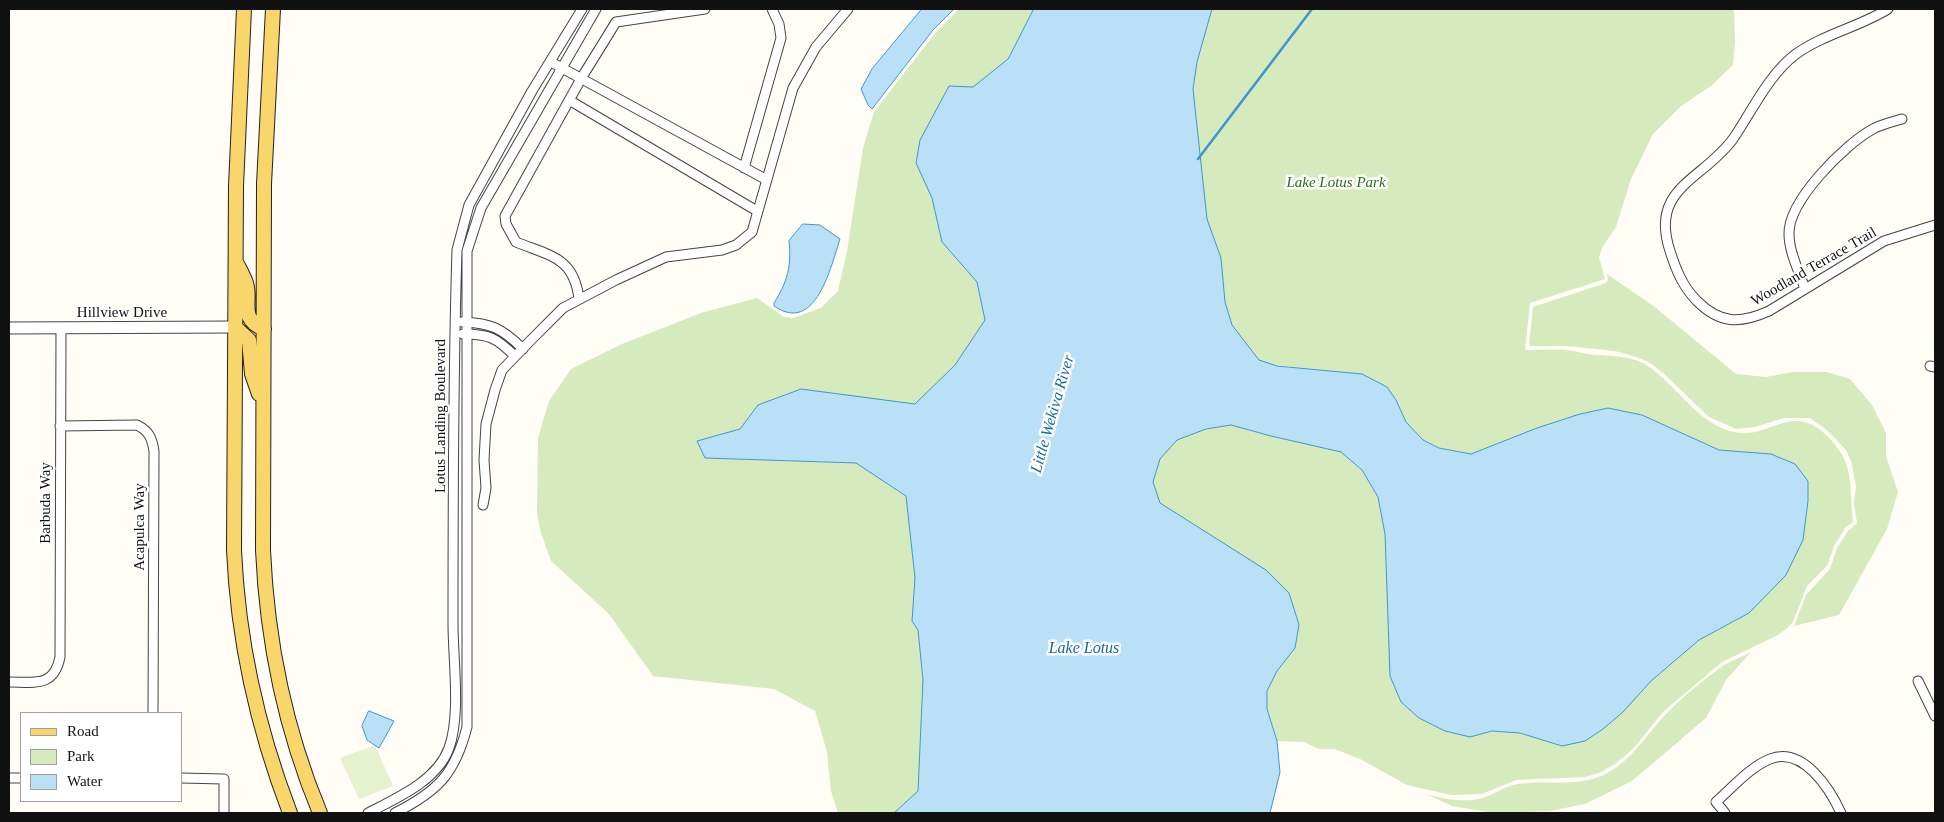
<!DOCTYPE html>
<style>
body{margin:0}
#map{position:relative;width:1944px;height:822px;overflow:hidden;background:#fffdf5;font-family:Georgia,serif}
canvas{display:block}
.frame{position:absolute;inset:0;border:10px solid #111;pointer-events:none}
.legend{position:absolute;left:20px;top:712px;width:162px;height:90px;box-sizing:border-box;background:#fff;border:1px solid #a0a0a0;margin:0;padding:6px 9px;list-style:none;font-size:15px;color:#111}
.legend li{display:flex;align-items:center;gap:10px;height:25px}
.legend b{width:25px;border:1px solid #a0a0a0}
</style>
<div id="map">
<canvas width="1944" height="822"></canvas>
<div class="frame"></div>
<ul class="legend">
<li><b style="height:6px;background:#f9d66b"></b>Road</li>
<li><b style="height:14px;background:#d5ebbd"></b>Park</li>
<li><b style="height:14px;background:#b9e0f7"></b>Water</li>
</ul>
</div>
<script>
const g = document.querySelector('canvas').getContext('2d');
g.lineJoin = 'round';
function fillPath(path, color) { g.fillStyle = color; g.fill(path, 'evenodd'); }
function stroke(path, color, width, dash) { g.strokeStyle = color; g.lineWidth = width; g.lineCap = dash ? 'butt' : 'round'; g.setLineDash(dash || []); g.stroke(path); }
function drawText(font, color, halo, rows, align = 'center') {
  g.font = font + ' Georgia,serif'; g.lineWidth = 5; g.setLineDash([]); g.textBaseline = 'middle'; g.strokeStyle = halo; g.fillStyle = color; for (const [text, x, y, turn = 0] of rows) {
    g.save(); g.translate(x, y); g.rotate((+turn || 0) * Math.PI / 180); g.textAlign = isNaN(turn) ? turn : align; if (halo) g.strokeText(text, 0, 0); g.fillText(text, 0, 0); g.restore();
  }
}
fillPath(new Path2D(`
 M959 9H1734L1735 42 1733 65 1711 86 1681 106 1653 134 1631 179 1616 227 1603 246 1599 257 1605 279 1530 303 1525 350C1538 350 1553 349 1567 350 1577 351 1587 355 1597 355 1614 356 1633 356 1648 366 1677 386 1698 424 1734 432 1767 441 1791 401 1826 435 1857 464 1848 485 1853 522L1845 528 1834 546 1827 566 1807 586 1793 622 1786 629 1778 635 1722 662 1663 712 1633 749 1615 764 1599 773 1585 777 1516 780 1482 794 1451 795 1407 785 1360 759 1335 749H1319L1304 742 1277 741 1267 709V691L1277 671 1295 648 1299 625 1191 525 1160 503 1153 482 1160 459 1177 440 1206 429 1231 425 1271 436 1341 451 1362 470 1378 497 1385 534 1470 737 1492 731 1520 733 1562 746 1623 712 1651 681 1699 640 1749 613 1770 454 1719 450 1682 434 1608 408 1580 414 1537 428 1471 454 1439 448 1423 440 1406 422 1396 400 1311 369 1268 364 984 458H705L857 463 906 496 915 578 912 621 918 630 923 680 918 791 894 813H838L831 791 827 752 815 711 774 689 653 676 609 614 551 561 540 530 537 513 538 438 549 401 571 369 622 344 701 313 757 298 784 317 793 318 821 308 838 291 847 251 863 148 874 112 936 32Z
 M1607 274 1656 308 1736 374 1766 377 1792 372H1827L1850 379 1872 405 1886 433V456L1898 492 1887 529 1839 615 1794 626 1806 595 1830 569 1837 548 1848 531 1857 523 1854 503 1856 486 1851 461 1846 450 1828 431 1810 418H1784L1755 427 1736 429 1709 417 1662 372 1647 361 1633 356 1615 351 1566 346H1529L1533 307 1606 283 1608 280Z
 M1751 652 1726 680 1706 718 1632 781 1585 804 1550 811 1494 813 1452 806 1426 794C1444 799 1464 803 1483 798 1495 794 1505 786 1518 784 1545 780 1575 787 1601 776 1631 763 1644 737 1666 714 1683 697 1704 679 1724 665 1733 660 1742 657 1751 652Z`), '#d5ebbd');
fillPath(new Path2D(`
 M375 745 393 786 359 799 340 758Z`), '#e6f2cf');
const water = new Path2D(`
 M922 9H954L933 30 872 109 868 105 861 89 872 69Z
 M1034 9H1212L1197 62 1193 89 1207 219 1221 258 1225 302 1232 325 1259 360 1277 366 1362 374 1387 387 1396 400 1406 422 1423 440 1439 448 1471 454 1537 428 1580 414 1608 408 1642 415 1719 450 1771 454 1795 464 1808 481V501L1803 540 1786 575 1749 613 1699 640 1651 681 1623 712 1603 729 1585 741 1562 746 1520 733 1492 731 1470 737 1445 731 1419 718 1401 702 1390 676 1385 534 1378 497 1362 470 1341 452 1271 436 1231 425 1206 429 1177 440 1160 459 1153 482 1160 503 1266 570 1289 593 1299 625 1295 648 1277 671 1267 691V709L1277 741 1280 772 1270 813H894L918 791 923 680 918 630 912 621 915 578 906 496 856 463 705 458 697 441 740 429 758 405 801 389 915 404 955 365 985 320 977 282 942 242 932 198 916 163 920 140 949 86 973 87 1008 59Z
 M803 224 820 225 840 239C831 266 816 335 774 306V303C787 283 792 265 789 241Z
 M369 711 394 721 379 748 367 740 362 726Z`);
fillPath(water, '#b9e0f7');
stroke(water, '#3f96cf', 1);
stroke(new Path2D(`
 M1198 159 1312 9`), '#3f96cf', 2.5);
const minor = new Path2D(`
 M1888 9C1859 27 1824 34 1796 54 1769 74 1752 111 1733 139 1703 180 1649 188 1670 251 1676 270 1683 287 1697 301 1720 324 1740 324 1769 311L1884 241 1935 225
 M551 62 767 180
 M569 100 757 211
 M744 168 781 38 779 24 772 9
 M1805 289C1799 271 1789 252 1789 234 1788 201 1845 144 1873 129 1882 124 1892 122 1902 119
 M579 299C574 257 550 256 516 242L506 224 505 216 582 77 616 22 705 9
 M462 322C491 323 502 328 523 349
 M463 334C490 334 496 338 515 356
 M1930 366 1935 367
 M60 426 137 425C149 431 152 438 154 451L153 713
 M483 505 486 488 484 460 486 424 495 390 502 370 531 340 563 308 616 280 666 257 722 250 736 245 752 232 793 88 816 47 848 9
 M1918 681 1935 716
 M9 682C34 682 54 688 60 657L61 328
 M9 778H21
 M181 778 224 779V813
 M368 813C397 798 437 781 449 748 461 715 453 660 453 624 453 499 453 374 457 250L469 205 532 91 582 9
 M395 813C438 791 455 774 467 727V251L481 208 596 9
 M1725 813 1716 802C1732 788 1750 767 1770 759 1803 746 1830 789 1841 813`);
const tertiary = new Path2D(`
 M9 328 235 327`);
const primary = new Path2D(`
 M244 9 236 186 234 550C238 642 257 727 290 813
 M273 9 264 184 263 550C267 642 285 729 320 813
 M237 264C240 270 244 277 246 283 252 301 238 319 264 329
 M235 327 249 340 252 374 259 394`);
stroke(minor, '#444', 11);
stroke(tertiary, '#444', 13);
stroke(primary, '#222', 16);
stroke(minor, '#fff', 9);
stroke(tertiary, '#fff', 11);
stroke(primary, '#f9d66b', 14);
drawText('italic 15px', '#2f6b1f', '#fff', [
 ["Lake Lotus Park",1336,183]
]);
drawText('15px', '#111', '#fff', [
 ["Woodland Terrace Trail",1814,267,-30],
 ["Hillview Drive",122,313],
 ["Lotus Landing Boulevard",441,416,-90],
 ["Barbuda Way",46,503,-90],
 ["Acapulca Way",140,527,-90]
]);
drawText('italic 16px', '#1768a6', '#fff', [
 ["Little Wekiva River",1053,414,-74],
 ["Lake Lotus",1084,649]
]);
</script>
